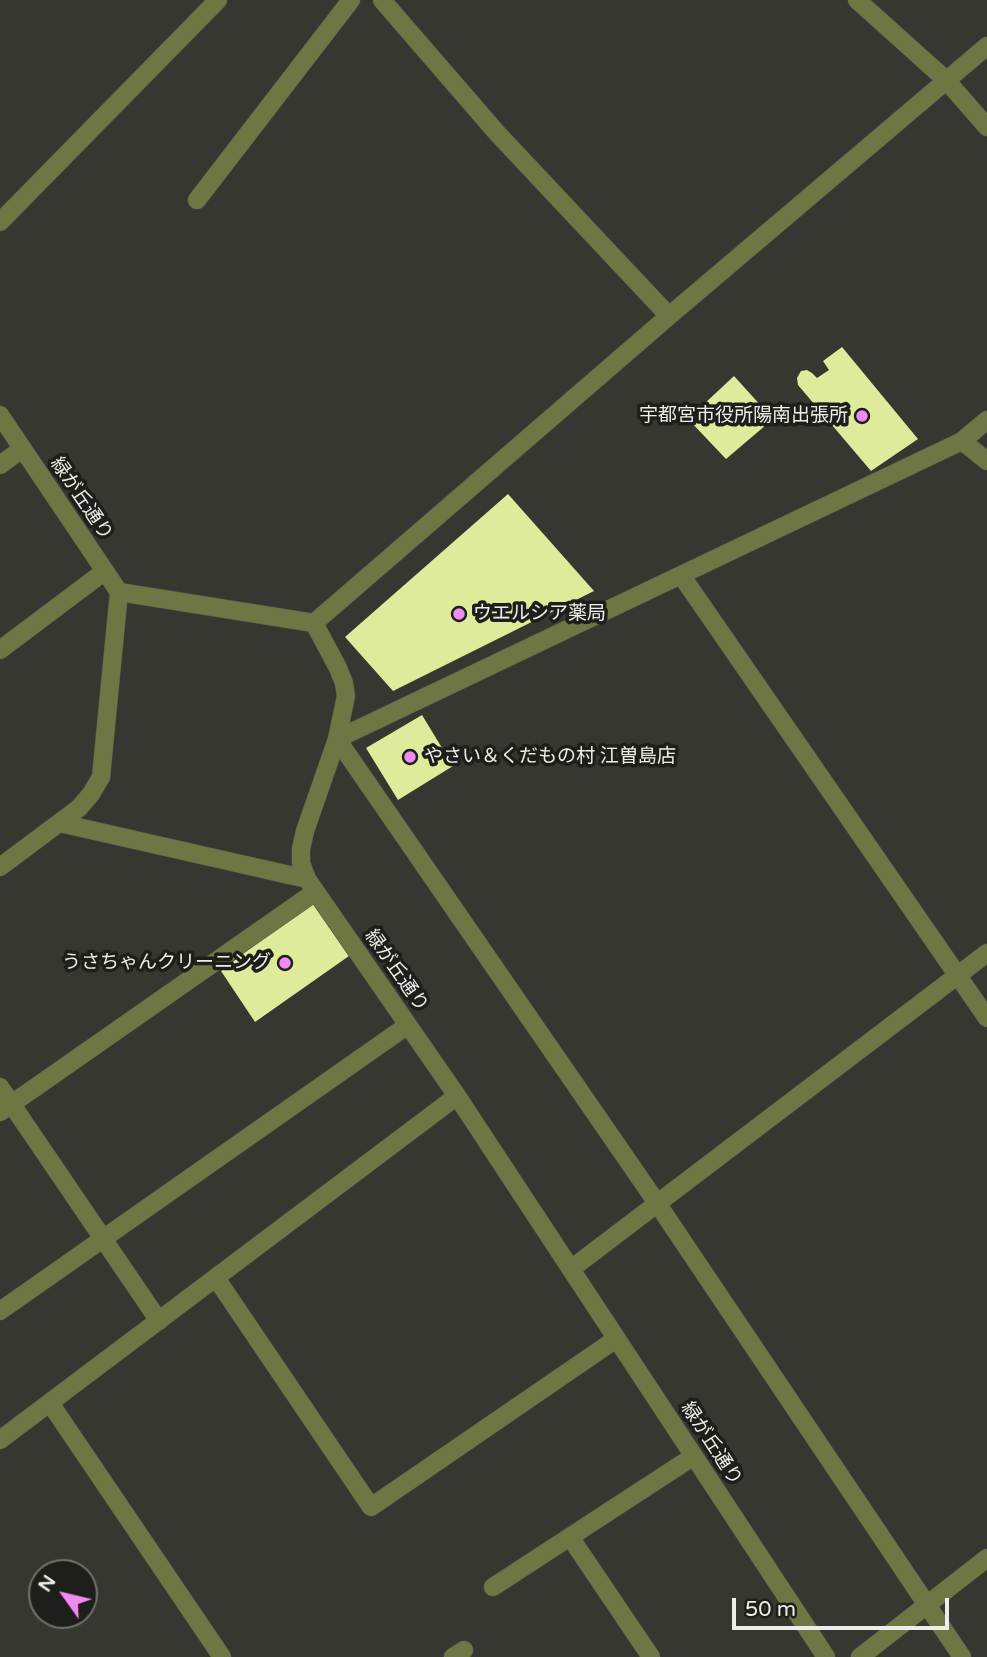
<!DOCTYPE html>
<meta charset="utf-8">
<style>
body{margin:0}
#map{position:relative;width:987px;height:1657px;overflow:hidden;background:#363730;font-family:"Varela Round",sans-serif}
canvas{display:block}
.north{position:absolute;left:28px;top:1559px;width:70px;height:70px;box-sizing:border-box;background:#1e1e1b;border:2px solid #71716d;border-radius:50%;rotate:304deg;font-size:19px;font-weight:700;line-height:28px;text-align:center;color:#edeee9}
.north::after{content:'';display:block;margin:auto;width:24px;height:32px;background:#f28af3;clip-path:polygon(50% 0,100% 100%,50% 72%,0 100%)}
.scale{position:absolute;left:732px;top:1598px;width:217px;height:32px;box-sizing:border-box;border:4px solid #edeee9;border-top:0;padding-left:9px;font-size:21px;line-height:24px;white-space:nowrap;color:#edeee9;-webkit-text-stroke:5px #1e1e1b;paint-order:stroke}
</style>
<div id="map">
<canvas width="987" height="1657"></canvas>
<div class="north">N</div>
<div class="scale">50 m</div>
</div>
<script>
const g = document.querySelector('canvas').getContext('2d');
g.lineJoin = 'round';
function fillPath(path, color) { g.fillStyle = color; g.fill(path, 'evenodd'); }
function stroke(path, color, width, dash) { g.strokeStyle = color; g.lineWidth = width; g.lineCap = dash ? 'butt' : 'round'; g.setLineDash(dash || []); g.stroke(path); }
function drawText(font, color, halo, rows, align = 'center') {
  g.font = font + ' "Varela Round","Noto Sans JP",sans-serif'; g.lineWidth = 7; g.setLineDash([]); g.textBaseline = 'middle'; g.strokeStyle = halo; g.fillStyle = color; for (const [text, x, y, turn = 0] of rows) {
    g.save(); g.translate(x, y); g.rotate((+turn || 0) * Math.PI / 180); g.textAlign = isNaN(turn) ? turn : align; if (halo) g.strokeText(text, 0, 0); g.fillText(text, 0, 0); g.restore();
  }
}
fillPath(new Path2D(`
 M842 347 918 439 871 471 798 385 797 378 801 371 807 370 812 373 817 378 829 370 823 361Z
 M734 376 773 419 726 459 688 419Z
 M508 494 594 591 393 691 345 637Z
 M422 715 453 766 398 800 366 748Z
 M313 899 349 956 255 1022 221 971Z`), '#ddeb9a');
const minor = new Path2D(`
 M382 0 497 133 669 316
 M857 0 946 80 987 127
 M197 200 351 0
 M0 222 218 0
 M0 415 119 592 314 623
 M962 441 987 461
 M0 465 22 449
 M681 575 987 1018
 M314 623 338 668 344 683 346 696 337 739 305 831 301 849V863L307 879 457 1096 826 1657
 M314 623 669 316 987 46
 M0 650 105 571
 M60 823 307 879
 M0 867 79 808 91 794 101 777 119 592
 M0 1087 159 1321
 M0 1112 315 892
 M571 1269 987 953
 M216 1278 371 1507 616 1339
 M0 1311 408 1025
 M50 1403 222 1657
 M0 1440 457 1096
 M570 1537 651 1657
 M493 1587 694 1456
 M453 1657 464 1650
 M860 1657 987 1558
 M962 1657 657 1203 337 739 962 441 987 420`);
stroke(minor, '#53544e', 19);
stroke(minor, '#6e7643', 18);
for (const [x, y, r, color] of [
 [862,416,7,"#f28af3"],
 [459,614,7,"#f28af3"],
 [410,757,7,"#f28af3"],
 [285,963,7,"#f28af3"]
]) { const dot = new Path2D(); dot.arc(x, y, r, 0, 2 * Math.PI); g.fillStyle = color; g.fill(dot); stroke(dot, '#1e1e1b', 2.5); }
drawText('19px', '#edeee9', '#1e1e1b', [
 ["宇都宮市役所陽南出張所",848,416],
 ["ウエルシア薬局",473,614,"left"],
 ["やさい＆くだもの村 江曽島店",424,757,"left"],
 ["うさちゃんクリーニング",271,963]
], 'right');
drawText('19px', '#edeee9', '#1e1e1b', [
 ["緑が丘通り",81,499,56],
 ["緑が丘通り",396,971,55],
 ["緑が丘通り",711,1444,57]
]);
</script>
